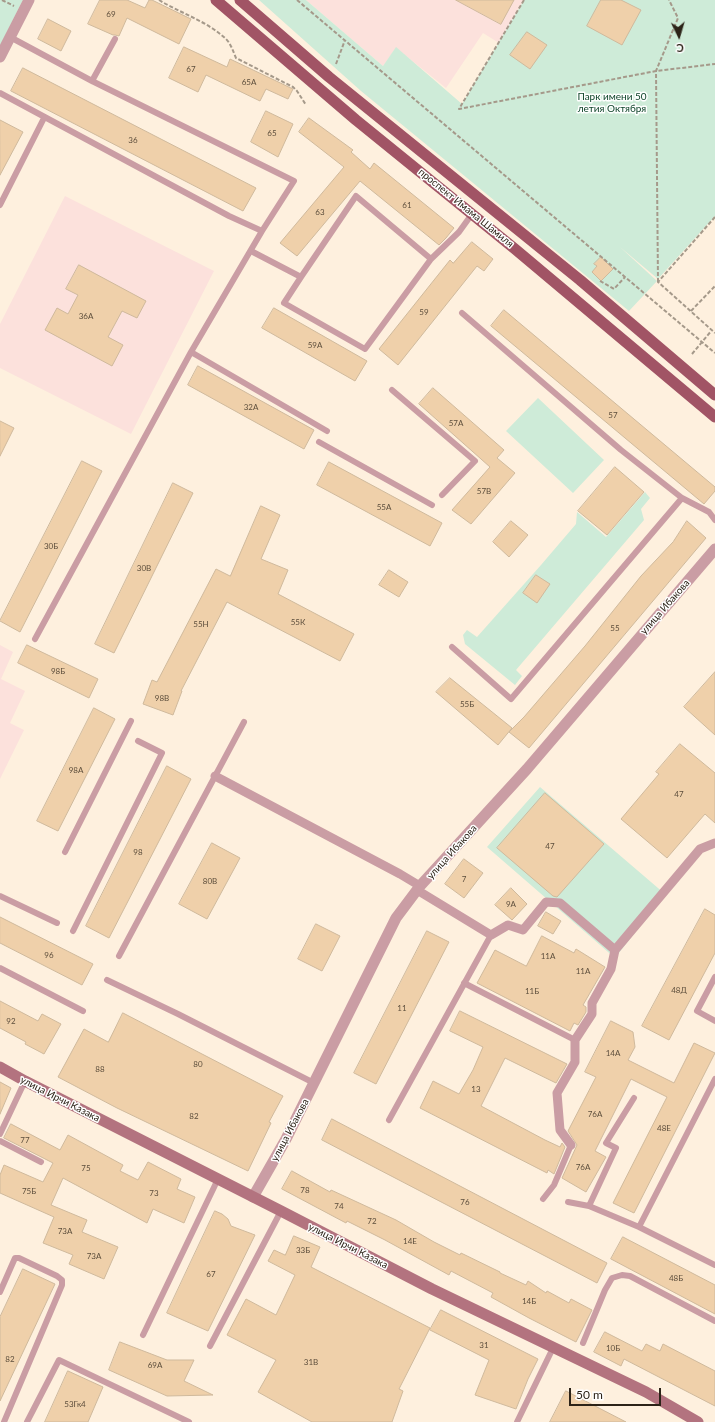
<!DOCTYPE html>
<meta charset="utf-8">
<style>
body{margin:0}
#map{position:relative;width:715px;height:1422px;overflow:hidden;background:#fef0de;font-family:Lato,sans-serif}
canvas{display:block}
.north{position:absolute;left:659px;top:16px;width:40px;height:40px;-webkit-text-stroke:3px #fff;paint-order:stroke;rotate:175deg;font-size:11px;font-weight:700;line-height:16px;text-align:center;color:#2c2318}
.north::after{content:'';display:block;margin:auto;width:14px;height:18px;background:#2c2318;clip-path:polygon(50% 0,100% 100%,50% 72%,0 100%)}
.scale{position:absolute;left:569px;top:1388px;width:92px;height:18px;box-sizing:border-box;border:2px solid #2c2318;border-top:0;padding-left:5px;font-size:12px;line-height:14px;white-space:nowrap;color:#2c2318;-webkit-text-stroke:3px #fff;paint-order:stroke}
</style>
<div id="map">
<canvas width="715" height="1422"></canvas>
<div class="north">С</div>
<div class="scale">50 m</div>
</div>
<script>
const g = document.querySelector('canvas').getContext('2d');
g.lineJoin = 'round';
function fillPath(path, color) { g.fillStyle = color; g.fill(path, 'evenodd'); }
function stroke(path, color, width, dash) { g.strokeStyle = color; g.lineWidth = width; g.lineCap = dash ? 'butt' : 'round'; g.setLineDash(dash || []); g.stroke(path); }
function drawText(font, color, halo, rows, align = 'center') {
  g.font = font + ' Lato,sans-serif'; g.lineWidth = 3; g.setLineDash([]); g.textBaseline = 'middle'; g.strokeStyle = halo; g.fillStyle = color; for (const [text, x, y, turn = 0] of rows) {
    g.save(); g.translate(x, y); g.rotate((+turn || 0) * Math.PI / 180); g.textAlign = isNaN(turn) ? turn : align; if (halo) g.strokeText(text, 0, 0); g.fillText(text, 0, 0); g.restore();
  }
}
fillPath(new Path2D(`
 M306 0H524L499 43 483 33 446 88 396 48 383 66Z
 M65 196 214 271 131 434 0 368V324Z
 M0 645 13 652 1 679 25 691 10 723 24 730 0 779Z`), '#fce1dc');
fillPath(new Path2D(`
 M0 0H23L0 46Z
 M259 0H306L383 66 396 47 462 104 524 0H715V216L658 279 620 247 657 281 629 311 361 91Z
 M538 398 604 460 573 493 506 431Z
 M645 492 650 498 641 509 644 520 516 670 522 676 515 685 465 644 463 635 467 630 477 637 541 565 576 524 577 512 606 537Z
 M540 787 665 894 615 958 487 847Z`), '#ceebd8');
const building = new Path2D(`
 M100 0H127L145 8 149 0H152L191 19 179 44 127 18 119 36 115 35H113L88 24Z
 M456 0H514L501 24Z
 M601 0H621L641 10 622 45 587 26Z
 M48 19 71 31 61 51 38 39Z
 M527 32 547 45 530 69 510 55Z
 M184 47 227 67 230 59 293 89 288 99 266 89 260 101 206 75 198 92 169 78Z
 M23 68 256 188 243 211 11 91Z
 M266 111 293 124 278 157 251 142Z
 M309 118 353 150 351 152 370 169 374 163 454 228 446 238 439 245 360 181 297 256 280 243 344 167 299 132Z
 M0 120 23 132 0 175Z
 M472 242 493 259 484 271 477 266 398 365 379 349 450 260 453 263Z
 M601 257 613 269 601 281 592 272 597 266 594 264Z
 M79 265 146 301 137 318 122 311 108 337 123 345 112 366 45 330 57 308 68 314 78 295 66 289Z
 M274 308 367 361 355 381 262 328Z
 M504 310 715 487V491L704 504 491 326Z
 M198 366 314 430 304 449 188 385Z
 M433 388 504 450 497 458 515 473 471 524 452 510 490 467 419 404Z
 M0 421 14 428 0 456Z
 M82 461 102 471 20 632 0 621Z
 M329 462 442 523 430 546 317 485Z
 M615 467 644 492 607 535 578 511Z
 M173 483 193 493 114 653 95 644Z
 M261 506 280 515 261 559 288 570 278 594 354 634 340 661 227 602 181 691H182L173 715 143 704 152 680 157 682 216 569 230 576Z
 M511 521 528 535 509 557 493 542Z
 M687 521 706 538 529 748 509 732 524 717 585 646 641 576 673 542Z
 M389 570 408 582 399 597 379 585Z
 M536 575 550 584 537 603 523 593Z
 M27 645 98 679 89 698 18 663Z
 M715 672V735L684 707Z
 M450 678 512 728 498 745 436 692Z
 M94 708 115 719 58 831 37 821Z
 M680 744 715 773V823L705 814 667 858 621 819 659 774 656 772Z
 M167 766 191 779 109 938 86 926Z
 M545 793 604 844 557 897 553 896 497 848Z
 M212 843 240 858 207 919 179 904Z
 M464 859 483 873 464 898 445 884Z
 M511 888 527 904 512 920 495 905Z
 M705 909 715 915V953L669 1040 642 1026Z
 M546 912 561 921 553 934 538 926Z
 M0 917 93 964 82 985 0 943Z
 M316 924 340 936 322 971 298 959Z
 M427 931 449 942 376 1084 354 1073Z
 M542 936 574 953 576 949 605 967 583 1005 586 1007V1012L578 1025 574 1023 570 1031 477 983 495 950 526 966Z
 M0 1001 38 1021 42 1014 61 1024 44 1054 25 1044 26 1042 0 1028Z
 M460 1011 567 1064 556 1083 505 1058 481 1106 545 1140 560 1147 562 1143 565 1147 554 1174 548 1170 547 1173 420 1108 433 1081 459 1094 473 1070 483 1047 450 1031Z
 M123 1013 283 1096 269 1122 271 1123 248 1171 117 1108 58 1077 84 1029 108 1042Z
 M611 1021 633 1032 635 1047 628 1060 674 1083 694 1043 715 1053 634 1213 613 1203 667 1097 631 1079 595 1151 606 1157 586 1192 562 1178 577 1145 568 1131 596 1077 585 1072Z
 M0 1082 11 1088 0 1114Z
 M332 1119 607 1263 597 1283 322 1140Z
 M11 1124 60 1150 68 1135 123 1165 120 1171 138 1180 148 1162 181 1179 177 1189 195 1197 184 1223 153 1209 147 1223 63 1178 51 1205 87 1220 82 1232 118 1247 104 1279 69 1264 73 1255 43 1243 54 1217 0 1193V1175L4 1165 43 1182 53 1163 4 1138Z
 M292 1171 330 1192 331 1190 396 1220 434 1242 460 1255 461 1253 500 1272V1273L526 1285 528 1281 546 1293 547 1291 569 1303 571 1299 592 1310 576 1342 529 1318 491 1297 493 1293 451 1271 449 1275 385 1240 347 1221 346 1223 282 1189Z
 M215 1211 222 1214 228 1219 231 1226 255 1235 208 1331 167 1313Z
 M294 1236 320 1247 311 1267 430 1328 399 1389 403 1391 392 1422H312L258 1392 276 1360 227 1335 246 1299 276 1315 295 1275 268 1261 274 1250 285 1255Z
 M623 1237 715 1285V1314L611 1259Z
 M23 1269 55 1284 0 1401V1317Z
 M441 1310 538 1359 528 1379 516 1409 475 1395 489 1360 430 1330Z
 M605 1332 642 1351 646 1344 660 1351 663 1344 715 1371V1406L624 1359 621 1366 594 1352Z
 M120 1342 167 1360H194L184 1381 213 1395 167 1396 109 1370Z
 M68 1371 103 1387 88 1422H45Z
 M566 1391 626 1422H550Z`);
fillPath(building, '#efd0aa');
stroke(building, '#cfb99c', 1);
stroke(new Path2D(`
 M2 0 14 6
 M159 0C180 13 207 21 226 39 231 44 233 51 236 58L293 87 297 91 306 105
 M297 0 715 353
 M524 0 459 109 656 71 715 64
 M336 64 345 40
 M715 217 658 282 715 333
 M600 281 614 289 625 277
 M658 282 656 71 678 18 669 0
 M691 311 715 286
 M692 354 712 330`), '#a5998a', 2, [4, 2]);
stroke(new Path2D(`
 M10 37 92 81 294 181 262 231 191 352 327 431
 M92 81 115 39
 M0 93 229 216 262 231
 M0 205 44 118
 M251 251 301 277 284 303 365 349 431 259 459 232 472 214
 M301 277 356 196 431 259
 M462 313 621 450 682 498 709 512 715 520
 M392 390 475 461 442 495
 M319 442 432 505
 M35 639 191 352
 M452 647 511 699 682 498
 M65 852 131 721
 M0 896 57 923
 M73 931 162 753 138 741
 M119 956 244 722
 M0 968 83 1011
 M715 977 697 1011 715 1021
 M107 980 178 1014 314 1083
 M464 983 575 1040
 M715 1079 639 1227 715 1265
 M389 1120 491 935
 M0 1134 25 1081
 M0 1141 41 1162
 M543 1199 554 1185 571 1145
 M568 1202 589 1206 639 1227
 M589 1206 616 1148 606 1143 634 1098
 M0 1292 15 1258H19L57 1276 62 1280V1285L4 1422
 M143 1335 218 1179
 M583 1343 605 1290 612 1278 622 1275 630 1276 715 1321
 M210 1346 281 1211
 M27 1422 59 1360 189 1422
 M517 1422 553 1348`), '#ca9da4', 6);
stroke(new Path2D(`
 M215 776 400 874 420 886
 M417 890 491 935 508 925 523 930 546 902 560 903 615 950 700 849 715 843
 M571 1145 560 1130 557 1093 575 1062V1040L592 1014V1003L611 969 615 950`), '#ca9da4', 9);
stroke(new Path2D(`
 M0 57 29 0
 M253 1197 286 1139 396 918 420 886 527 769 715 549`), '#ca9da4', 11);
stroke(new Path2D(`
 M0 1067 25 1081 281 1211 432 1289 646 1392 698 1422`), '#b3737f', 11);
stroke(new Path2D(`
 M216 0 356 120 515 249 715 417
 M240 0 329 77 580 280 715 395`), '#a15465', 11);
drawText('8px', '#5d4e3c', null, [
 ["69",111,14],
 ["67",191,69],
 ["65А",249,82],
 ["65",272,133],
 ["36",133,140],
 ["61",407,205],
 ["63",320,212],
 ["59",424,312],
 ["36А",86,316],
 ["59А",315,345],
 ["32А",251,407],
 ["57",613,415],
 ["57А",456,423],
 ["57В",484,491],
 ["55А",384,507],
 ["30Б",51,546],
 ["30В",144,568],
 ["55К",298,622],
 ["55Н",201,624],
 ["55",615,628],
 ["98Б",58,671],
 ["98В",162,698],
 ["55Б",467,704],
 ["98А",76,770],
 ["47",679,794],
 ["47",550,846],
 ["98",138,852],
 ["7",464,879],
 ["80В",210,881],
 ["9A",511,904],
 ["96",49,955],
 ["11А",548,956],
 ["11А",583,971],
 ["48Д",679,990],
 ["11Б",532,991],
 ["11",402,1008],
 ["92",11,1021],
 ["14А",613,1053],
 ["80",198,1064],
 ["88",100,1069],
 ["13",476,1089],
 ["76А",595,1114],
 ["82",194,1116],
 ["48Е",664,1128],
 ["77",25,1140],
 ["76А",583,1167],
 ["75",86,1168],
 ["78",305,1190],
 ["75Б",29,1191],
 ["73",154,1193],
 ["76",465,1202],
 ["74",339,1206],
 ["72",372,1221],
 ["73А",65,1231],
 ["14Е",410,1241],
 ["33Б",303,1250],
 ["73А",94,1256],
 ["67",211,1274],
 ["48Б",676,1278],
 ["14Б",529,1301],
 ["31",484,1345],
 ["10Б",613,1348],
 ["82",10,1359],
 ["31В",311,1362],
 ["69А",155,1365],
 ["53Гк4",75,1404]
]);
drawText('10px', '#0d4328', '#fff', [
 ["Парк имени 50",612,97],
 ["летия Октября",612,109]
]);
drawText('10px', '#2c2318', '#fff', [
 ["проспект Имама Шамиля",466,208,39],
 ["улица Ибакова",665,607,-49],
 ["улица Ибакова",452,852,-48],
 ["улица Ирчи Казака",60,1099,27],
 ["улица Ибакова",290,1130,-62],
 ["улица Ирчи Казака",348,1246,27]
]);
</script>
